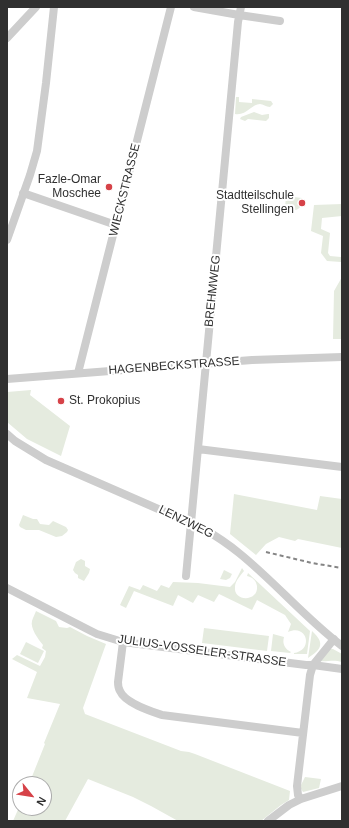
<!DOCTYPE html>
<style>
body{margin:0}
#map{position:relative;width:349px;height:828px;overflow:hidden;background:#fff;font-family:Arial,sans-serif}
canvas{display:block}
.frame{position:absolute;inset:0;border:8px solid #303030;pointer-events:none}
.north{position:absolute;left:12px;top:776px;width:40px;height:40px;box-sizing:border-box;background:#fff;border:1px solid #acacac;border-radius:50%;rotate:120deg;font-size:11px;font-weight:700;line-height:16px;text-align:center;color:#303030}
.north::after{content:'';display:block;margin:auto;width:14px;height:18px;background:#d64248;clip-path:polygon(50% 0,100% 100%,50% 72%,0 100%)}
</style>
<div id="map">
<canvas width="349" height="828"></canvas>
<div class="frame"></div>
<div class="north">N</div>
</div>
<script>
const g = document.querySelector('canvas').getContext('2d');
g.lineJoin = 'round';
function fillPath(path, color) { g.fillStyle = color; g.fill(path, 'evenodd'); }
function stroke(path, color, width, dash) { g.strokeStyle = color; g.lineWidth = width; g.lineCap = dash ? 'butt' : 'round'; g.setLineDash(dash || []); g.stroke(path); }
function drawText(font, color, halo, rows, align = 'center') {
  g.font = font + ' Arial,sans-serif'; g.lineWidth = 4; g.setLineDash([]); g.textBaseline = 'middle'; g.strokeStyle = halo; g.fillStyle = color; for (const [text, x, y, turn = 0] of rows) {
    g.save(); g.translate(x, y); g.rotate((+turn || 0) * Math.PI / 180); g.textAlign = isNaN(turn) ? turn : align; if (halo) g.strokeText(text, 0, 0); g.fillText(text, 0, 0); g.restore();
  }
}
fillPath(new Path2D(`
 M236 97H239V102L252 103V99L271 101 273 104 270 107C266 107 263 104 260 104 252 104 246 116 235 114Z
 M254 112 262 115 268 114H269V118L266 121 248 119 245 121 240 119 241 117Z
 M286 196 302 198C303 205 299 212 291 210 289 209 287 208 285 208Z
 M342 204V216L322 218 321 229 330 233 328 253 330 256 341 257V262L327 261 321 253 323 236 311 231 314 205Z
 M342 277V339H333L334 291Z
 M31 390 30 395 70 426 61 456 27 439 7 422V392Z
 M234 494 317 510 320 496 342 499V548L298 539 295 541 279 537 266 544 256 555 230 534Z
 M23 515 33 519H37L40 524 49 525 53 521 66 527 68 530 67 532 62 536 56 537 39 530H26L20 527 19 525Z
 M81 559 85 561V566L90 569 89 573 84 581 78 578V575L75 573 73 570 76 562Z
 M242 568 244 571C241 575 235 581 235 587 233 602 259 602 257 586 256 580 252 577 247 576L248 573 310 631 307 654H294V653C314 650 307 623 288 632L291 624 285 615 257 600 252 610 219 594 214 602 198 595 193 603 178 595 173 606 134 591 126 608 120 605 129 586 140 590 143 585 157 591 161 585 169 588 173 582 198 583 230 587 235 582Z
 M224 570 232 574 230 578 226 580 220 579Z
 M36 611 56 621 59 627 67 628 70 627 87 636 106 644 83 708 85 714 181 751 189 752 195 754 290 791 289 800 281 805 261 821H178L151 806 133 797 88 779 65 821H13L20 805V808H44V784H29L45 744 44 743 60 704 27 698 37 672 12 659 17 655 40 666 45 657 46 651 42 648 43 645C38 639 30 628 32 621 33 617 35 614 36 611Z
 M204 628 269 636 267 651 202 643Z
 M312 631C325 643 322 649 308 658Z
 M273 634 284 637C282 644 285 649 291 652L290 653 271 651Z
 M26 642 44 651 38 663 20 654Z
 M329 649H333L342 654V662C333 659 328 662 319 661Z
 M305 777 321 779 319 788 303 792 300 787Z`), '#e5ebdf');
stroke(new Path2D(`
 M194 7 239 15 280 21
 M7 38 36 7
 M23 193 116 225
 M7 240 30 175 37 151 46 83 54 7
 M78 373 171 7
 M7 379 252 360 342 357
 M7 434 15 441 46 460 204 529C216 536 228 544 239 553 275 582 305 618 342 646
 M198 449 342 467
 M186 576 238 22 241 7
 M7 588 89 630 97 634 123 642 306 665H313L334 639
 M123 642 118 682C118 685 118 688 120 691 125 703 150 711 162 715L303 733
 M301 799 298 795 297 786 310 675 313 665 342 669
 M268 821 289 805 301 799 342 786`), '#cdcdcd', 8);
stroke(new Path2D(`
 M266 552 312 563 342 568`), '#858585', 2, [4, 3]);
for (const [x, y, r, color] of [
 [109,187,4,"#d64248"],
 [302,203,4,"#d64248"],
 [61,401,4,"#d64248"]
]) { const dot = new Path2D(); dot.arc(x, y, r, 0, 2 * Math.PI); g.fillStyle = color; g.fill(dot); stroke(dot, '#fff', 1.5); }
drawText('12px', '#303030', '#fff', [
 ["Fazle-Omar",101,180],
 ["Moschee",101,194],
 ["Stadtteilschule",294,196],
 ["Stellingen",294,210],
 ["St. Prokopius",69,401,"left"]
], 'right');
drawText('12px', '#303030', '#fff', [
 ["WIECKSTRASSE",125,190,-76],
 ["BREHMWEG",213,291,-84],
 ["HAGENBECKSTRASSE",174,366,-4],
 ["LENZWEG",186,522,26],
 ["JULIUS-VOSSELER-STRASSE",202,651,8]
]);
</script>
